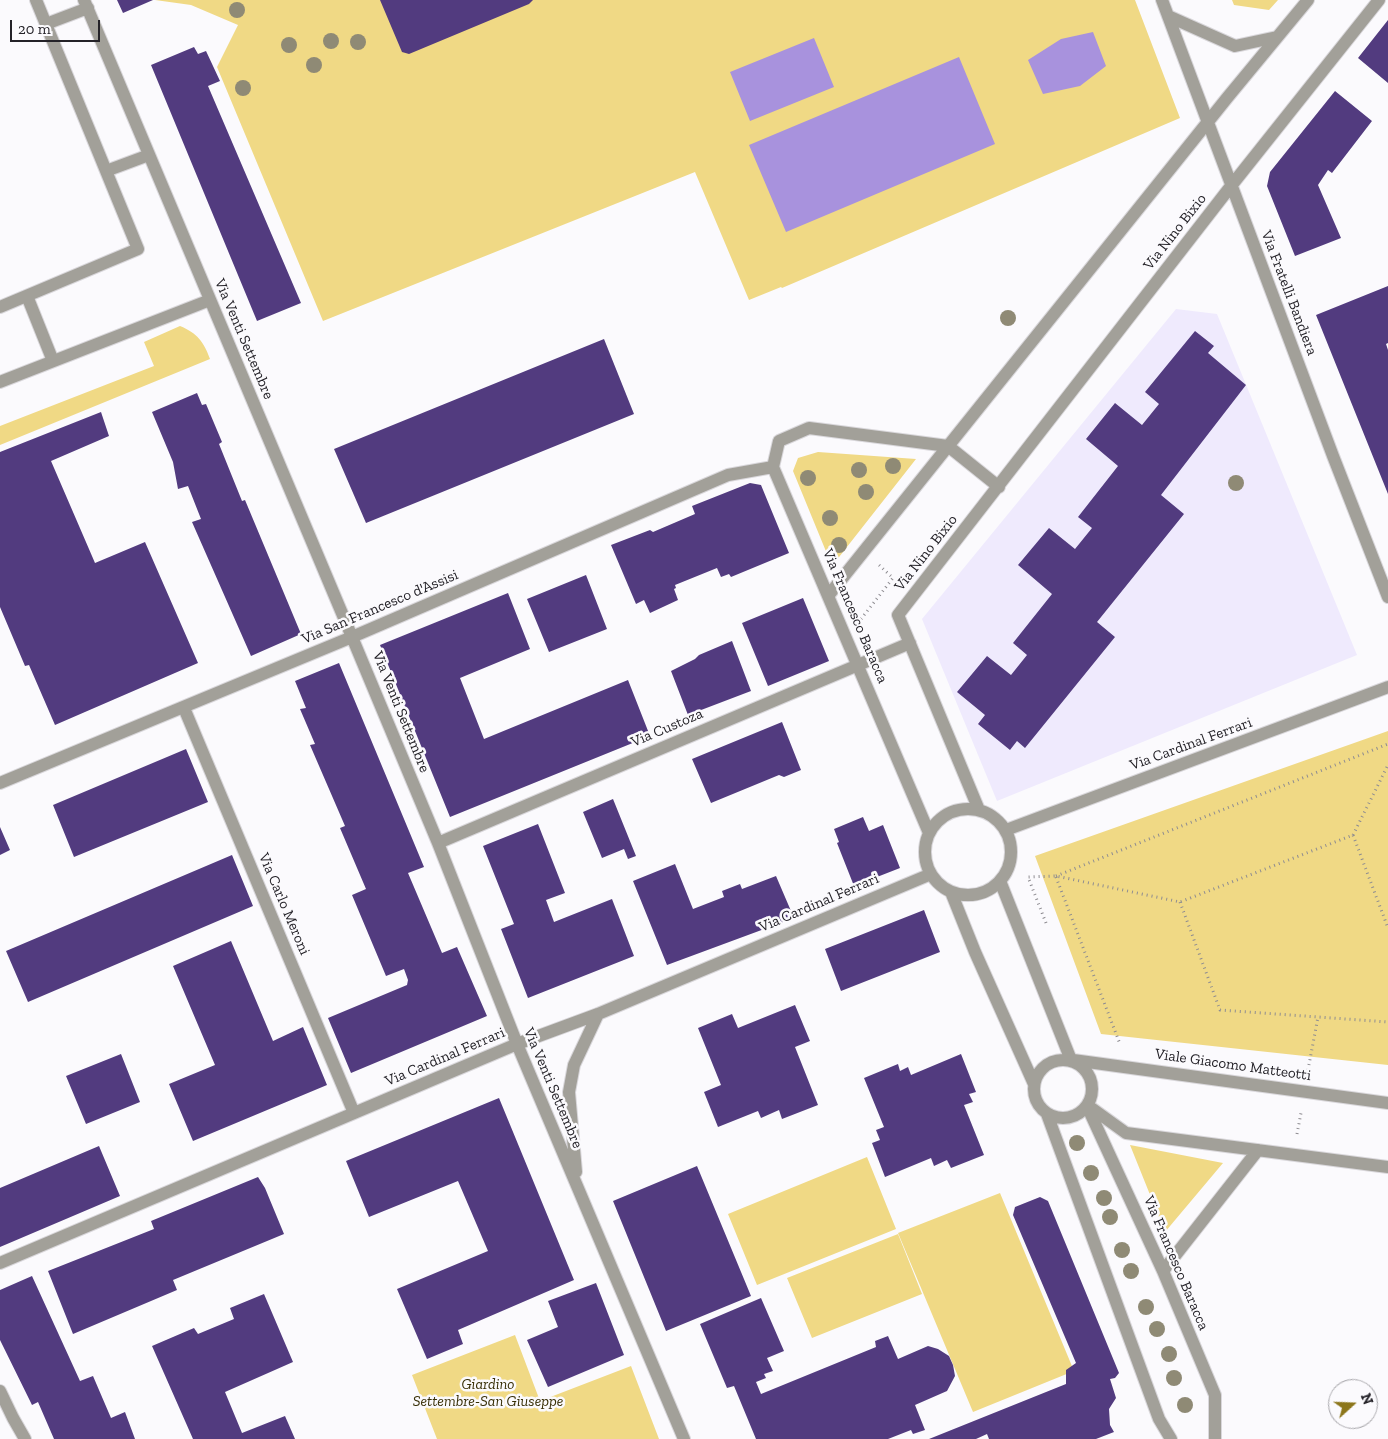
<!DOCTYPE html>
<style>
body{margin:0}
#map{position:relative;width:1388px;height:1439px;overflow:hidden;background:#fbfafd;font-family:"Zilla Slab",serif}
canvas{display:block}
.north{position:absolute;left:1328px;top:1379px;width:50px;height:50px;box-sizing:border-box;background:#fbfafd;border:1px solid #a5a4a8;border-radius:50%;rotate:70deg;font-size:14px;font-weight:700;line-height:20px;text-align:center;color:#242228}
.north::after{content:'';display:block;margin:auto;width:18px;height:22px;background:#8c761b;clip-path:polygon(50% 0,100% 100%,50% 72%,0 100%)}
.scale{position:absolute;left:10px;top:20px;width:90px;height:22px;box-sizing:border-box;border:2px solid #242228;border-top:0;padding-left:6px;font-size:15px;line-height:18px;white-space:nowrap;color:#242228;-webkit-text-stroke:4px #fbfafd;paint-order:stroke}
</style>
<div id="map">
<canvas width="1388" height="1439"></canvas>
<div class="north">N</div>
<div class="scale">20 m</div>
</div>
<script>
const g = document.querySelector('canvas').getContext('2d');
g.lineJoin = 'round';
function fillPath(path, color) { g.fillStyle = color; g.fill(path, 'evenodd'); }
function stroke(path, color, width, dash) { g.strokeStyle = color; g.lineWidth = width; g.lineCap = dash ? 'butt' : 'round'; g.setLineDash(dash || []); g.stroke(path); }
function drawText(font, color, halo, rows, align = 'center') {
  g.font = font + ' "Zilla Slab",serif'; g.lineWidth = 5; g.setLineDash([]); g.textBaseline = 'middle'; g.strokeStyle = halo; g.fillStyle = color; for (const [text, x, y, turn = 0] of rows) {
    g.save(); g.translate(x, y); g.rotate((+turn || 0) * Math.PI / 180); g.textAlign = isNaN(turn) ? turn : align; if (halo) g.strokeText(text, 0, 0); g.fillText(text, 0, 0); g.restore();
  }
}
fillPath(new Path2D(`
 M1176 309 1217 314 1357 655 997 801 922 619Z`), '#efeafd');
fillPath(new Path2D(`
 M155 0H1135L1180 118 782 288 781 287 749 300 695 172 323 321 217 67 238 25 191 5Z
 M1232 0H1278L1269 10 1234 5Z
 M180 326C197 333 204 342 210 359L0 445V426L154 366 144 342Z
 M818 452 916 459 832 566 793 471 798 458Z
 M1388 731V1065L1101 1034 1035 856Z
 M1130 1145 1223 1163 1165 1232Z
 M867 1157 896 1229 757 1285 728 1214Z
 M1000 1193 1074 1371 973 1412 898 1233Z
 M898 1234 922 1294 812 1338 787 1278Z
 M515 1335 540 1401 631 1366 659 1439H437L412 1375Z`), '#f0d985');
fillPath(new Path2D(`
 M1093 32 1106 66 1080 86 1043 94 1028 60 1061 39Z
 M814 38 834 87 750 121 730 72Z
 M959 57 995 144 786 232 749 145Z`), '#a892dd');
fillPath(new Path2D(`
 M117 0H153L123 13Z
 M380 0H533L529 4 409 54 402 52Z
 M1388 20V83L1358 58Z
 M194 47 198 54 206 51 220 81 208 86 301 303 257 321 151 65Z
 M1335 91 1372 121 1332 173 1328 170 1318 185 1341 238 1295 256 1267 186 1270 172Z
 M1388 286V343L1386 344 1388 350V494L1316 315Z
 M1195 331 1214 346 1208 353 1246 385 1161 495 1184 514 1097 622 1115 637 1025 748 1017 741 1010 750 978 724 985 715 957 692 987 656 1011 675 1027 655 1013 643 1052 594 1018 565 1049 528 1075 549 1092 528 1078 517 1118 466 1086 439 1115 403 1142 425 1159 404 1145 392Z
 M604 339 634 414 366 523 334 449Z
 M197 393 202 405 206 404 222 442 219 444 242 501 245 500 301 634 251 656 192 522 201 519 188 486 178 489 173 462 152 412Z
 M101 412 109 436 51 461 95 563 145 542 198 663 55 725 29 665 25 666 0 607V452Z
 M750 483 761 485 789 553 731 577 729 574 721 577 717 568 675 585 676 588 674 589 678 600 650 613 644 600 636 604 611 545 650 530 653 532 695 514 692 506Z
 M586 575 607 629 549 652 527 599Z
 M508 593 530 649 460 678 484 739 628 680 650 736 450 817 380 645Z
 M803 598 829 661 768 686 742 623Z
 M732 641 751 691 688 715 671 671 695 659 699 655Z
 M339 663 424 867 408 873 442 953 457 947 487 1016 351 1073 328 1018 407 985 408 980 404 969 386 976 352 895 366 889 340 828 345 826 310 745 315 744 300 709 306 708 295 681Z
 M782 722 801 770 784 777 779 775 711 803 692 759Z
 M186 749 208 802 74 857 53 805Z
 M613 799 636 856 628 859 624 849 602 858 583 812Z
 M863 817 869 831 883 825 900 868 854 886 837 843 839 842 834 829Z
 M538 824 565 893 546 900 554 922 612 899 634 956 528 998 501 929 514 924 483 846Z
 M0 827 10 850 0 855Z
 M232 855 253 906 28 1002 6 951Z
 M675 864 693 909 724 897 722 891 740 884 742 889 776 876 794 918 667 965 633 881Z
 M924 910 940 952 841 991 825 949Z
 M231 941 273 1041 303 1027 327 1085 193 1141 169 1084 215 1065 173 966Z
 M795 1005 810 1041 795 1047 818 1105 782 1119 779 1110 761 1118 758 1111 718 1127 704 1092 721 1085 698 1028 732 1014 738 1028Z
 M121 1054 140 1102 86 1124 66 1076Z
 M961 1054 976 1092 969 1094 973 1102 964 1105 984 1155 951 1168 947 1160 934 1166 931 1158 885 1177 872 1143 880 1140 876 1130 884 1127 864 1078 898 1064 900 1071 908 1067 911 1075Z
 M499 1098 574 1280 458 1330 463 1344 427 1359 397 1289 488 1251 458 1181 369 1217 346 1161Z
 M99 1146 120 1196 0 1247V1188Z
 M697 1166 751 1296 666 1331 613 1201Z
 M258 1177 265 1188 284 1234 173 1280 177 1290 73 1334 48 1271 154 1229 151 1221Z
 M1040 1197 1048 1201 1119 1373 1115 1378 1110 1379 1116 1398 1109 1409 1110 1425 1114 1432 1096 1439H989L987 1434 976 1439H929L1066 1384V1370L1076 1363 1013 1215 1015 1207Z
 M32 1276 80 1381 93 1376 111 1418 125 1412 135 1439H54L38 1402 32 1405 0 1340V1290Z
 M596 1283 624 1355 548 1387 527 1340 558 1327 548 1301Z
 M264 1294 293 1362 225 1392 242 1433 285 1416 295 1439H193L152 1346 194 1328 198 1334 234 1319 230 1308Z
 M761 1298 784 1351 767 1358 773 1371 764 1374 766 1378 756 1382 761 1394 876 1347 875 1341 888 1336 898 1359 928 1346 938 1349 949 1356 953 1365 955 1376 947 1391 915 1405 925 1430 913 1434 911 1430 888 1439H756L734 1386 727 1388 700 1324Z`), '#523b7f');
const minor = new Path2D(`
 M84 0 352 637 438 843 517 1044 684 1439
 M1162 0 1333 456 1388 597
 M1168 16 1235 46 1277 37
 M46 24 88 8
 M106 171 149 155
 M27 296 53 361
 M0 307 138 249 36 0
 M0 382 210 300
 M828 596 1227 98 1308 0
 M184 708 354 1113
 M0 783 352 637 728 475 773 467
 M925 852a43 43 0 1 1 86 0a43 43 0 1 1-86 0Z
 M979 810 898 615 1231 186 1379 0
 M1006 830 1388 687
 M929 833 773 467 779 441 809 428 948 446 999 487
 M438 843 910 643
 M1000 881 1071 1060
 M951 892 975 952 1034 1084
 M1034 1089a29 29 0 1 1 58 0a29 29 0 1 1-58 0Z
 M1073 1060 1388 1103
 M1087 1106 1163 1271 1215 1395V1439
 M1090 1107 1126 1133 1388 1167
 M1047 1114 1159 1419 1171 1439
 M576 1172 569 1092 574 1065 598 1014
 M0 1263 517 1044 598 1014 931 874
 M1163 1271 1258 1150
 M0 1391 13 1418 25 1439`);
stroke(minor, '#d9d7db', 14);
stroke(new Path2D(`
 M861 619 893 578 879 565
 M1353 835 1388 765
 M1056 876 1388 744
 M1056 877 1120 1044
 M1180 902 1220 1010 1388 1022
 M1046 923 1028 877 1056 876 1180 902 1353 835 1388 928
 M1308 1070 1318 1017
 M1297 1134 1301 1113`), '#8e8c91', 3, [1, 4]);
stroke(minor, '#a2a099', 12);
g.fillStyle = '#8f8a75';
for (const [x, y] of [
 [237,10],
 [331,41],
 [358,42],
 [289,45],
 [314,65],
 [243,88],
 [1008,318],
 [893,466],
 [859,470],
 [808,478],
 [1236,483],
 [866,492],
 [830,518],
 [839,545],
 [1077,1143],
 [1091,1173],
 [1104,1198],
 [1110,1217],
 [1122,1250],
 [1131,1271],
 [1146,1307],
 [1157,1329],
 [1169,1354],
 [1174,1378],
 [1185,1405]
]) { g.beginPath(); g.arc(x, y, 8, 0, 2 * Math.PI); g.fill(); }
drawText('15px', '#242228', '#fbfafd', [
 ["Via Nino Bixio",1175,232,-52],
 ["Via Fratelli Bandiera",1289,293,69],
 ["Via Venti Settembre",244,339,67],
 ["Via Nino Bixio",926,553,-52],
 ["Via San Francesco d'Assisi",380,607,-23],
 ["Via Francesco Baracca",855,616,67],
 ["Via Venti Settembre",401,712,68],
 ["Via Custoza",667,728,-23],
 ["Via Cardinal Ferrari",1191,744,-20],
 ["Via Cardinal Ferrari",819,903,-23],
 ["Via Carlo Meroni",284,904,67],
 ["Via Cardinal Ferrari",445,1057,-23],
 ["Viale Giacomo Matteotti",1233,1065,8],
 ["Via Venti Settembre",553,1088,67],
 ["Via Francesco Baracca",1176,1263,67]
]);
drawText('italic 15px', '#372e06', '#fbfafd', [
 ["Giardino",488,1385],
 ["Settembre-San Giuseppe",488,1402]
]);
</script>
